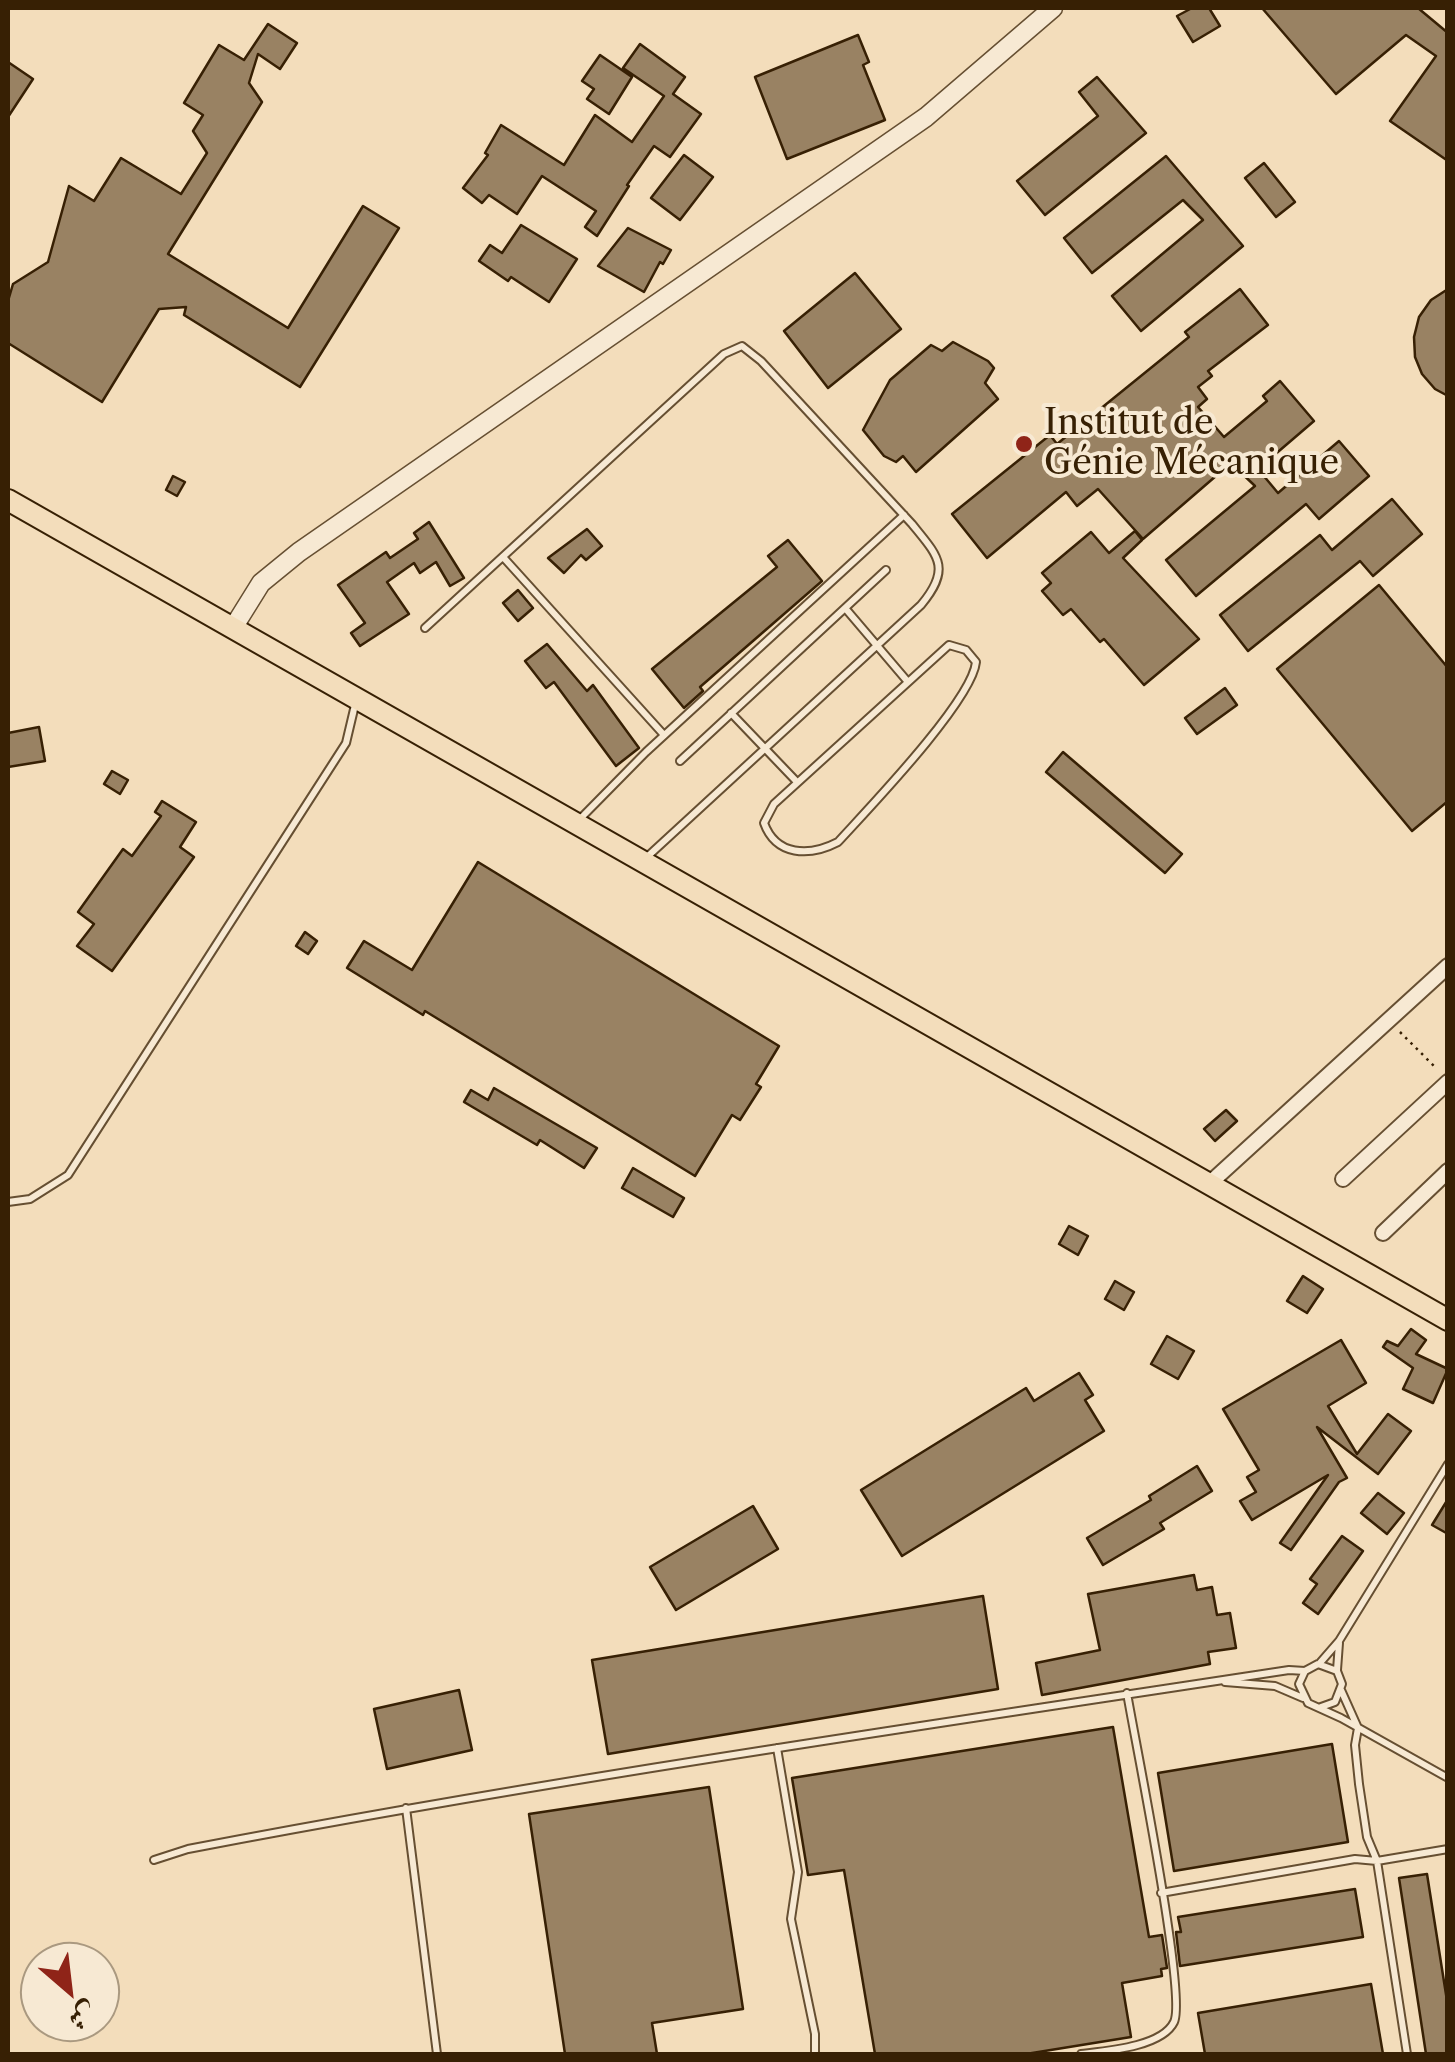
<!DOCTYPE html>
<meta charset="utf-8">
<style>
body{margin:0}
#map{position:relative;width:1455px;height:2062px;overflow:hidden;background:#f3ddbb;font-family:"Libre Caslon Text",Amiri,serif}
canvas{display:block}
.frame{position:absolute;inset:0;border:10px solid #372004;pointer-events:none}
.north{position:absolute;left:20px;top:1942px;width:100px;height:100px;box-sizing:border-box;background:#f7e9d3;border:2px solid #aa9980;border-radius:50%;rotate:152deg;font-size:28px;font-weight:700;line-height:40px;text-align:center;color:#372004}
.north::after{content:'';display:block;margin:auto;width:35px;height:45px;background:#8f2418;clip-path:polygon(50% 0,100% 100%,50% 72%,0 100%)}
</style>
<div id="map">
<canvas width="1455" height="2062"></canvas>
<div class="frame"></div>
<div class="north">ش</div>
</div>
<script>
const g = document.querySelector('canvas').getContext('2d');
g.lineJoin = 'round';
function fillPath(path, color) { g.fillStyle = color; g.fill(path, 'evenodd'); }
function stroke(path, color, width, dash) { g.strokeStyle = color; g.lineWidth = width; g.lineCap = dash ? 'butt' : 'round'; g.setLineDash(dash || []); g.stroke(path); }
function drawText(font, color, halo, rows, align = 'center') {
  g.font = font + ' "Libre Caslon Text",serif'; g.lineWidth = 8; g.setLineDash([]); g.textBaseline = 'middle'; g.strokeStyle = halo; g.fillStyle = color; for (const [text, x, y, turn = 0] of rows) {
    g.save(); g.translate(x, y); g.rotate((+turn || 0) * Math.PI / 180); g.textAlign = isNaN(turn) ? turn : align; if (halo) g.strokeText(text, 0, 0); g.fillText(text, 0, 0); g.restore();
  }
}
const building = new Path2D(`
 M1192 8H1209L1220 26 1193 42 1177 16Z
 M1262 8H1418L1448 33V161L1390 121 1436 56 1406 35 1336 94Z
 M268 24 297 43 280 69 258 54 249 83 262 102 168 254 288 328 363 206 399 228 300 387 184 315 186 307 159 309 102 402 8 343V301L13 284 48 262 69 186 94 201 121 158 181 194 207 153 193 131 203 115 184 103 219 45 244 60Z
 M858 35 869 62 863 65 885 120 787 159 755 77Z
 M640 44 685 77 673 94 701 114 670 157 654 146 627 185 629 186 597 236 585 227 596 211 542 176 517 214 489 195 482 203 463 188 488 155 485 153 501 125 564 165 595 115 632 142 664 96 623 68Z
 M600 55 632 77 609 114 587 99 594 89 582 81Z
 M8 62 33 79 8 117Z
 M1097 77 1146 133 1045 215 1017 181 1098 116 1079 92Z
 M684 155 713 177 680 220 651 198Z
 M1166 156 1243 246 1141 331 1112 296 1203 220 1183 200 1092 273 1064 238Z
 M1264 163 1295 202 1276 217 1245 178Z
 M521 225 577 259 549 302 511 277 508 281 479 261 490 245 502 253Z
 M628 228 671 250 663 264 660 262 644 292 598 266Z
 M855 273 901 329 828 388 784 331Z
 M1240 289 1268 325 1208 371 1212 376 1198 387 1207 399 1198 407 1224 437 1267 401 1263 396 1280 381 1314 421 1258 469 1278 493 1339 441 1369 476 1319 519 1306 504 1196 596 1166 560 1255 486 1231 463 1143 539 1098 489 1077 506 1066 492 987 558 952 514 1050 435 1057 444 1189 337 1185 332Z
 M1448 289V396L1435 389 1422 374 1415 357 1414 337 1419 317 1431 300Z
 M953 342 988 361 994 368 985 383 998 399 916 472 903 456 896 462 884 456 863 430 890 380 931 345 942 351Z
 M173 476 185 482 177 496 166 490Z
 M1392 499 1422 534 1373 576 1360 561 1248 651 1220 615 1320 535 1332 550Z
 M429 522 464 578 450 586 436 562 420 573 414 563 387 582 409 614 360 646 351 633 365 623 338 585 386 552 390 558 418 539 414 533Z
 M587 529 602 546 586 560 581 555 564 573 548 558Z
 M1135 531 1142 540 1123 558 1199 639 1144 685 1104 639 1100 642 1071 609 1063 615 1042 591 1051 583 1042 573 1091 532 1109 553Z
 M788 540 822 581 700 687 703 691 684 708 652 669 777 567 768 556Z
 M1379 585 1448 668V801L1412 831 1277 669Z
 M518 590 533 608 518 621 503 603Z
 M547 644 587 691 593 685 639 748 616 766 554 682 546 688 525 661Z
 M1225 688 1237 705 1197 734 1185 718Z
 M39 727 45 761 8 767V733Z
 M1063 752 1182 854 1165 873 1046 772Z
 M112 771 128 780 120 794 104 784Z
 M162 801 196 822 180 847 194 857 112 971 77 946 94 924 78 912 123 849 132 856 161 816 155 812Z
 M478 862 779 1046 756 1084 761 1087 740 1120 732 1115 695 1176 425 1011 423 1015 347 968 364 941 412 970Z
 M305 932 317 941 308 954 296 946Z
 M494 1088 597 1148 584 1168 540 1140 537 1145 464 1102 471 1090 488 1100Z
 M1226 1110 1237 1121 1215 1141 1204 1129Z
 M633 1168 684 1198 673 1217 622 1188Z
 M1069 1226 1088 1236 1078 1255 1059 1244Z
 M1303 1276 1323 1289 1307 1313 1287 1301Z
 M1115 1281 1134 1292 1124 1310 1105 1299Z
 M1411 1329 1426 1340 1416 1354 1448 1369 1433 1403 1403 1389 1413 1368 1383 1347 1387 1341 1398 1346Z
 M1167 1336 1194 1351 1178 1379 1151 1364Z
 M1341 1340 1366 1383 1328 1406 1357 1454 1388 1414 1411 1431 1378 1474 1317 1427 1347 1478 1339 1482 1291 1550 1280 1543 1328 1475 1252 1520 1240 1501 1256 1492 1247 1477 1259 1470 1223 1409Z
 M1079 1373 1093 1395 1085 1400 1104 1431 902 1556 861 1490 1026 1388 1034 1401Z
 M1197 1466 1212 1491 1160 1523 1164 1529 1103 1565 1087 1538 1151 1500 1149 1496Z
 M1378 1493 1404 1513 1387 1534 1361 1513Z
 M1448 1499V1534L1432 1525Z
 M753 1506 778 1549 676 1610 650 1567Z
 M1342 1536 1363 1551 1318 1614 1303 1603 1317 1584 1310 1579Z
 M1194 1575 1197 1590 1212 1587 1217 1615 1230 1613 1236 1648 1208 1652 1210 1664 1042 1695 1036 1663 1100 1650 1088 1594Z
 M983 1596 998 1689 608 1754 592 1660Z
 M459 1690 472 1750 387 1769 374 1709Z
 M1113 1727 1149 1937 1162 1935 1167 1968 1161 1969 1162 1976 1122 1983 1131 2037 1026 2054H875L844 1870 808 1875 792 1778Z
 M1332 1744 1348 1842 1174 1871 1158 1773Z
 M709 1787 743 2009 652 2023 657 2054H565L529 1814Z
 M1427 1874 1448 2007V2053L1435 2054H1426L1399 1878Z
 M1355 1889 1363 1937 1180 1966 1176 1932H1181L1178 1917Z
 M1371 1984 1383 2054H1205L1198 2013Z`);
fillPath(building, '#998263');
stroke(building, '#372004', 2.5);
const service = new Path2D(`
 M503 557 664 735
 M845 608 908 682
 M425 628 724 354 742 346 761 361 912 524C938 556 952 568 921 605L647 857
 M949 645 966 650 976 662C972 701 868 809 838 842 809 857 776 856 764 823L774 804Z
 M731 713 797 782
 M680 761 886 570
 M580 819 646 752 904 515
 M8 1202 30 1199 68 1175 346 743 355 705
 M1319 1664 1339 1641 1448 1464
 M1337 1670 1339 1643
 M1225 1682 1275 1686 1303 1698
 M1341 1690 1358 1728 1355 1745 1359 1784 1367 1837 1377 1861 1407 2054
 M1321 1707 1335 1702 1342 1684 1337 1671 1318 1664 1305 1671 1299 1684 1308 1703 1341 1718 1448 1778
 M777 1748 798 1872 791 1919 815 2034V2054
 M406 1808 437 2054
 M154 1860 188 1849C554 1779 922 1726 1289 1670L1305 1671
 M1161 1893 1355 1859 1377 1861 1448 1849
 M1081 2054C1106 2051 1162 2047 1174 2022 1187 1995 1135 1741 1127 1693`);
const minor = new Path2D(`
 M1343 1179 1448 1082
 M1209 1184 1448 966
 M1383 1233 1448 1171`);
const tertiary = new Path2D(`
 M233 628 261 583 299 552 926 117 1053 8`);
const primary = new Path2D(`
 M8 500 1448 1320`);
stroke(service, '#664f32', 10);
stroke(minor, '#664f32', 18);
stroke(tertiary, '#664f32', 21);
stroke(primary, '#372004', 24);
stroke(new Path2D(`
 M1400 1032 1437 1069`), '#372004', 2.5, [2.5, 5]);
stroke(service, '#f7e9d3', 6);
stroke(minor, '#f7e9d3', 14);
stroke(tertiary, '#f7e9d3', 18);
stroke(primary, '#f3ddbb', 20);
for (const [x, y, r, color] of [
 [1024,444,10,"#8f2418"]
]) { const dot = new Path2D(); dot.arc(x, y, r, 0, 2 * Math.PI); g.fillStyle = color; g.fill(dot); stroke(dot, '#f7e9d3', 4); }
drawText('35px', '#372004', '#f7e9d3', [
 ["Institut de",1044,424],
 ["Génie Mécanique",1044,464]
], 'left');
</script>
